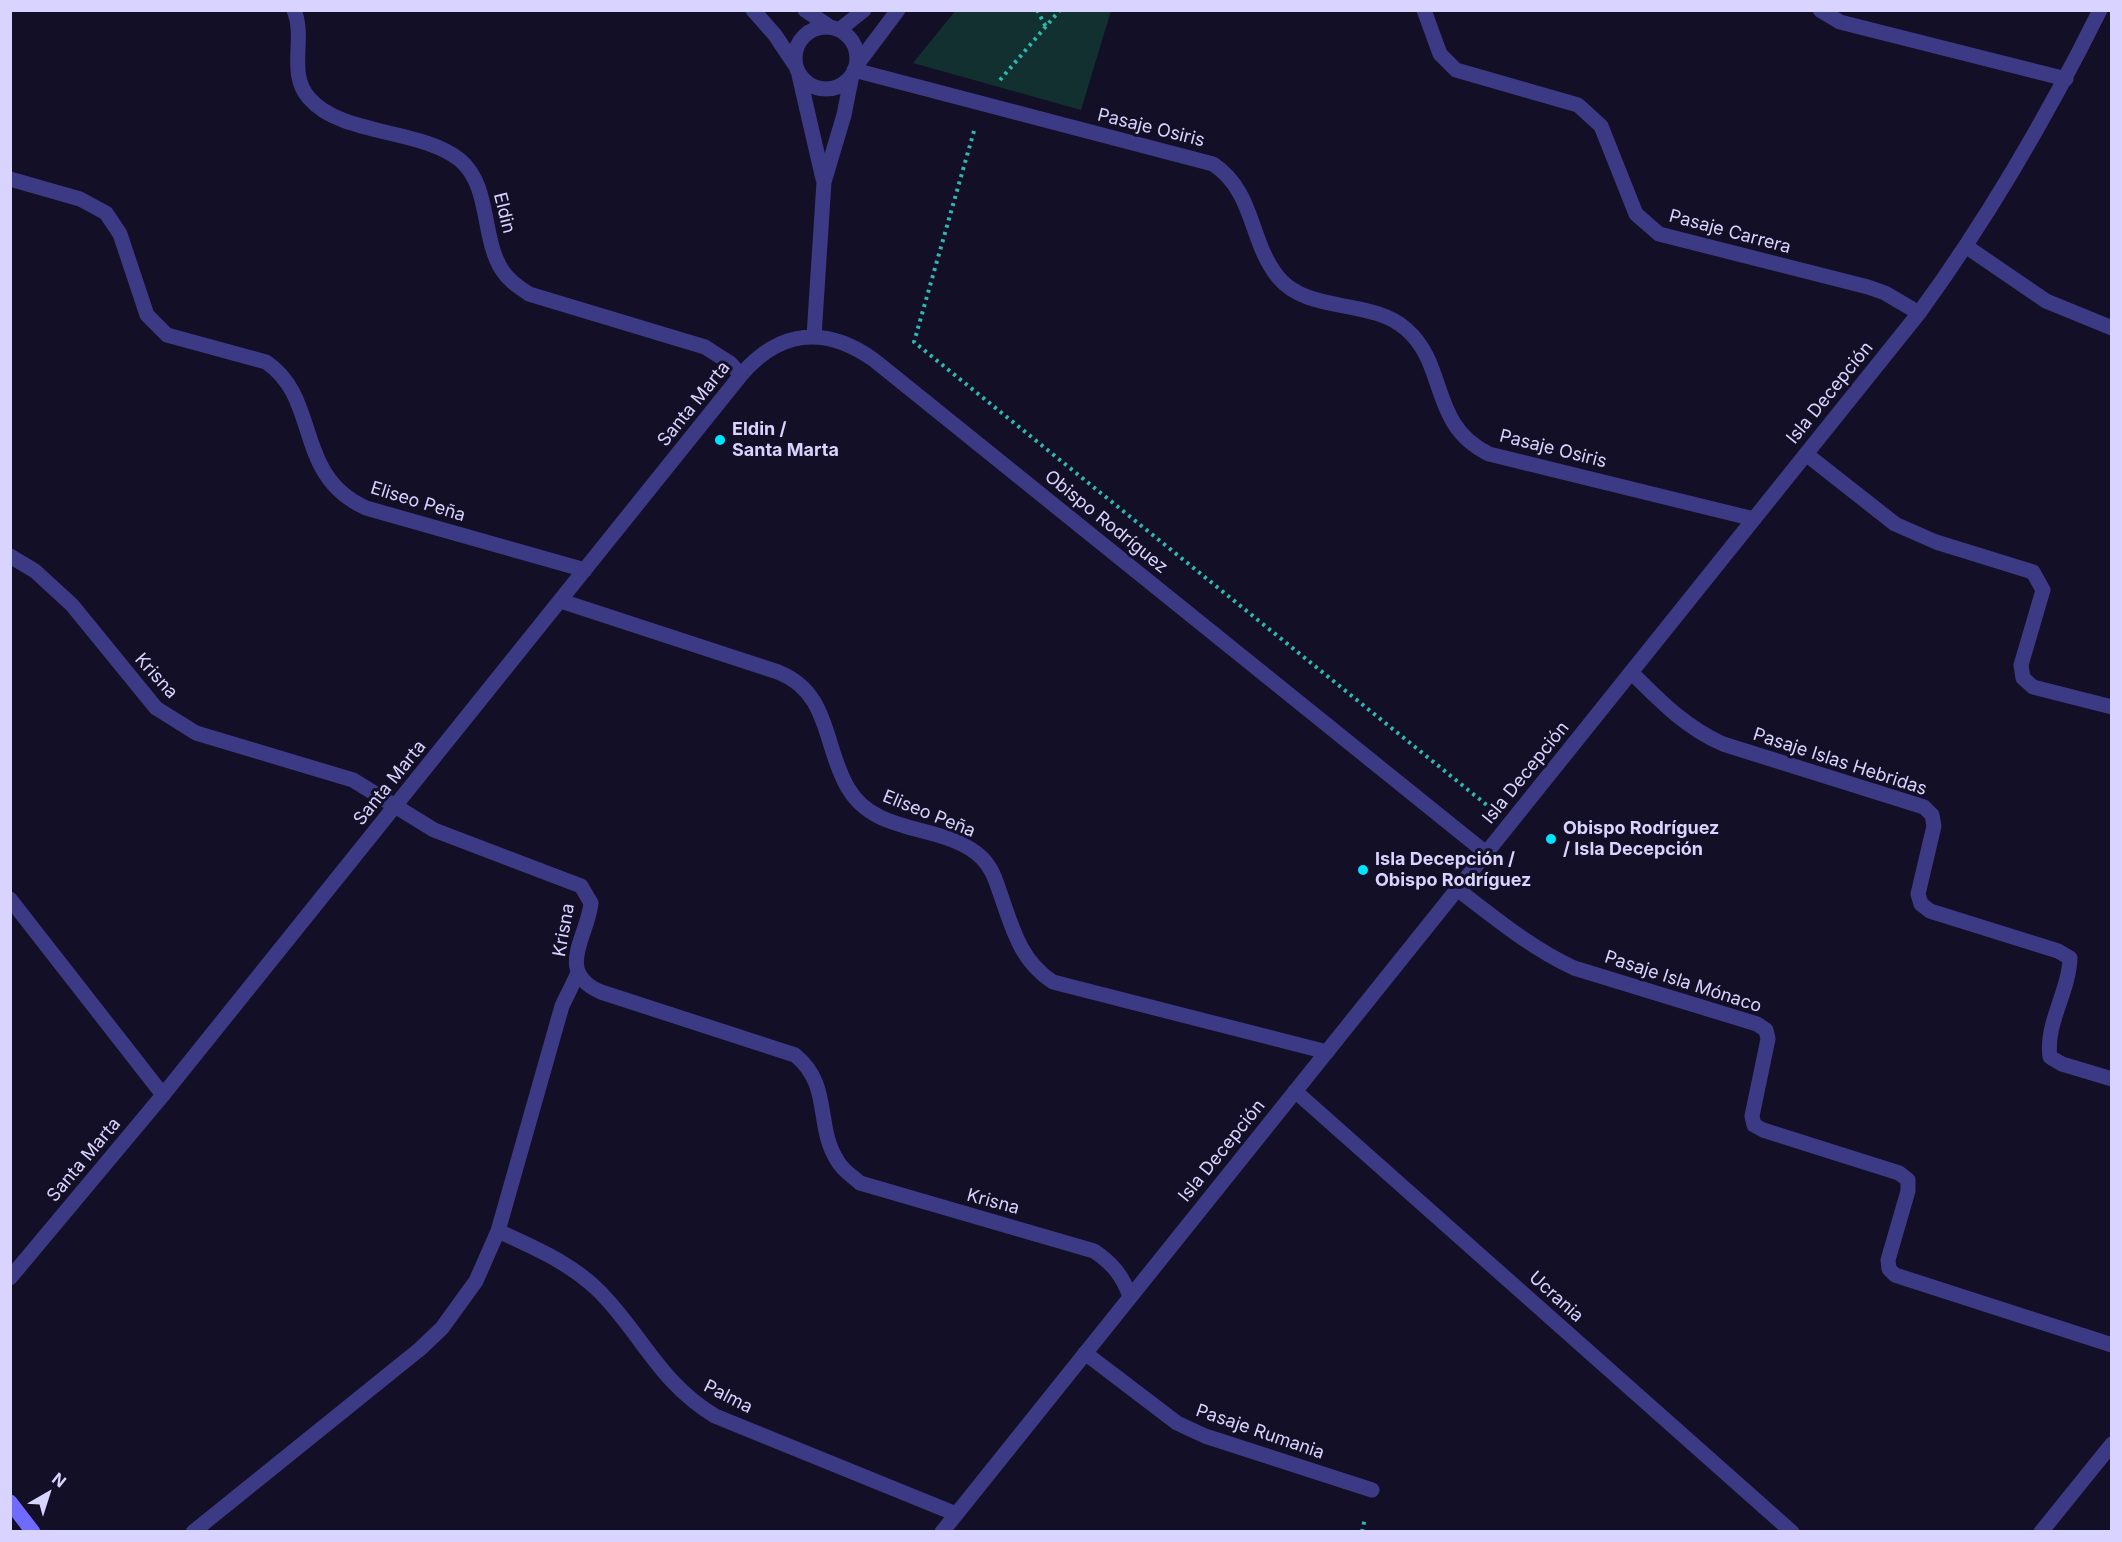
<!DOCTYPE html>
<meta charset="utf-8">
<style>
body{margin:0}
#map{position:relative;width:2122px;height:1542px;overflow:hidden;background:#130f26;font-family:Inter,sans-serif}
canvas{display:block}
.frame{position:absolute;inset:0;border:12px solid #d9d4ff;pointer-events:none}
.north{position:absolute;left:18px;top:1464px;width:60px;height:60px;-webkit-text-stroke:4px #130f26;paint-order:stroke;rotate:39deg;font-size:16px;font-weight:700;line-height:24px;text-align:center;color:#d9d4ff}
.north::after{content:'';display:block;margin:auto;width:21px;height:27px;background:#d9d4ff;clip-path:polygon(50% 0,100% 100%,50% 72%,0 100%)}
</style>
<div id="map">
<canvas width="2122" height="1542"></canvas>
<div class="frame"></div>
<div class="north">N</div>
</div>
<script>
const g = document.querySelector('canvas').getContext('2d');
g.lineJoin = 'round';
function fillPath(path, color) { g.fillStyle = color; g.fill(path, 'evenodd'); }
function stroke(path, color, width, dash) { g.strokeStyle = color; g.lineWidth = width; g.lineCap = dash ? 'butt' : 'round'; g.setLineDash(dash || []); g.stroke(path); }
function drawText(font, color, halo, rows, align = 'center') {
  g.font = font + ' Inter,sans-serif'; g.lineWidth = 6; g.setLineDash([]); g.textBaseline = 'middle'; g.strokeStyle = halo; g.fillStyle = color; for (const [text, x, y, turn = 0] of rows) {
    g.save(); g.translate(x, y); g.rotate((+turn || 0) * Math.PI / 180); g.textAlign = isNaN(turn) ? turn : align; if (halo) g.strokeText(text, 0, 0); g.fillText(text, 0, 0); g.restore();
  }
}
fillPath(new Path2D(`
 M956 10 1111 11 1081 110 913 63Z`), '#12302f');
stroke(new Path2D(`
 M1037 10 1046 27
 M1000 80 1060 10
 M974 131 914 342 1488 806
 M1362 1532 1365 1518`), '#2fb8b0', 4, [3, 4.5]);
stroke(new Path2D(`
 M10 899 163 1095`), '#3d3a85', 15);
stroke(new Path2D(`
 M294 10C306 39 287 73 309 98 341 136 420 128 460 160 491 186 481 237 502 270 509 281 519 287 529 294L705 347 730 363 741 375
 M753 10 775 35 795 65
 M805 10 830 27
 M1424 10 1440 54 1456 70 1578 105 1601 126 1636 214 1659 234 1868 287 1885 293 1919 313
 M1820 10 1840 22 2066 79
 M795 58a31 31 0 1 1 62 0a31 31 0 1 1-62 0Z
 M839 30 864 10
 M856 66 898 10
 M854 70 1213 164C1255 192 1249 241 1278 277 1308 314 1371 298 1406 329 1448 365 1429 425 1489 454L1754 519
 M799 75 823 179
 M10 179 80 199 106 213 120 234 147 315 167 335 266 362C321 399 293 475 366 508L585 570
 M1967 247 2046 301 2112 328
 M814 336 824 182 844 115 852 75
 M1806 454 1895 524 1936 542 2033 572 2043 590 2021 665 2023 678 2033 687 2112 707
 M10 556 35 571 72 605 156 708 196 733 353 780 434 830 581 886 591 903C588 936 554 972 601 992L795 1055C832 1085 815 1125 837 1160 842 1170 852 1176 860 1183L1094 1251C1112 1263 1123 1276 1130 1297
 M561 601 778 672C831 693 823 746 848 788 877 838 945 822 982 858 991 867 995 878 999 890 1012 926 1019 960 1053 982L1327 1052
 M1631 672C1660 701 1685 727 1723 744L1924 807 1932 815 1934 826 1918 894 1921 904 1930 911 2058 951 2070 958C2069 992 2045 1024 2050 1057L2062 1064 2112 1079
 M1457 889C1495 918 1531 948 1574 968L1757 1024 1766 1030 1768 1039 1752 1116 1754 1125 1763 1130 1899 1173 1908 1180V1191L1888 1260 1889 1269 1895 1275 2112 1345
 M1295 1091 1792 1532
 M498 1231C535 1248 571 1263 600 1292 643 1336 659 1382 715 1416L956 1514
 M10 1278 163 1095 741 375C780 329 826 326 874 360L1486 853
 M1085 1353 1177 1423 1205 1436 1372 1490
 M193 1532 420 1349 442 1328 476 1281 498 1231 562 1006 578 973
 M2041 1532 2112 1444`), '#3d3a85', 15);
stroke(new Path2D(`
 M942 1532 1919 313C1989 217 2047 117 2100 10`), '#3d3a85', 15);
stroke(new Path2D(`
 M10 1502 33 1532`), '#6f6bff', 15);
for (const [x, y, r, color] of [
 [720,440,6,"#00e5ff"],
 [1551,839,6,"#00e5ff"],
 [1363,870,6,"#00e5ff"]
]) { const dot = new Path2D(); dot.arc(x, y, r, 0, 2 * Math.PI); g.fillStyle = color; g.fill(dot); stroke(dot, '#130f26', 2); }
drawText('18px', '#d9d4ff', '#130f26', [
 ["Pasaje Osiris",1151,128,14],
 ["Eldin",504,213,76],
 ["Pasaje Carrera",1730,232,15],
 ["Isla Decepción",1830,393,-51],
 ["Santa Marta",694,404,-51],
 ["Pasaje Osiris",1553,449,14],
 ["Eliseo Peña",418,502,17],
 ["Obispo Rodríguez",1106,522,39],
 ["Krisna",156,676,48],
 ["Pasaje Islas Hebridas",1840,762,18],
 ["Isla Decepción",1526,773,-51],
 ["Santa Marta",390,783,-51],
 ["Eliseo Peña",929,814,22],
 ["Krisna",564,930,-80],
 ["Pasaje Isla Mónaco",1683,982,18],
 ["Isla Decepción",1222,1151,-51],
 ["Santa Marta",84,1160,-50],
 ["Krisna",993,1202,15],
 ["Ucrania",1556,1297,42],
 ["Palma",728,1397,27],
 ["Pasaje Rumania",1260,1432,19]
]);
drawText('bold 18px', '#d9d4ff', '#130f26', [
 ["Eldin /",732,430],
 ["Santa Marta",732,451],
 ["Obispo Rodríguez",1563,829],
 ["/ Isla Decepción",1563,850],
 ["Isla Decepción /",1375,860],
 ["Obispo Rodríguez",1375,881]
], 'left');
</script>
